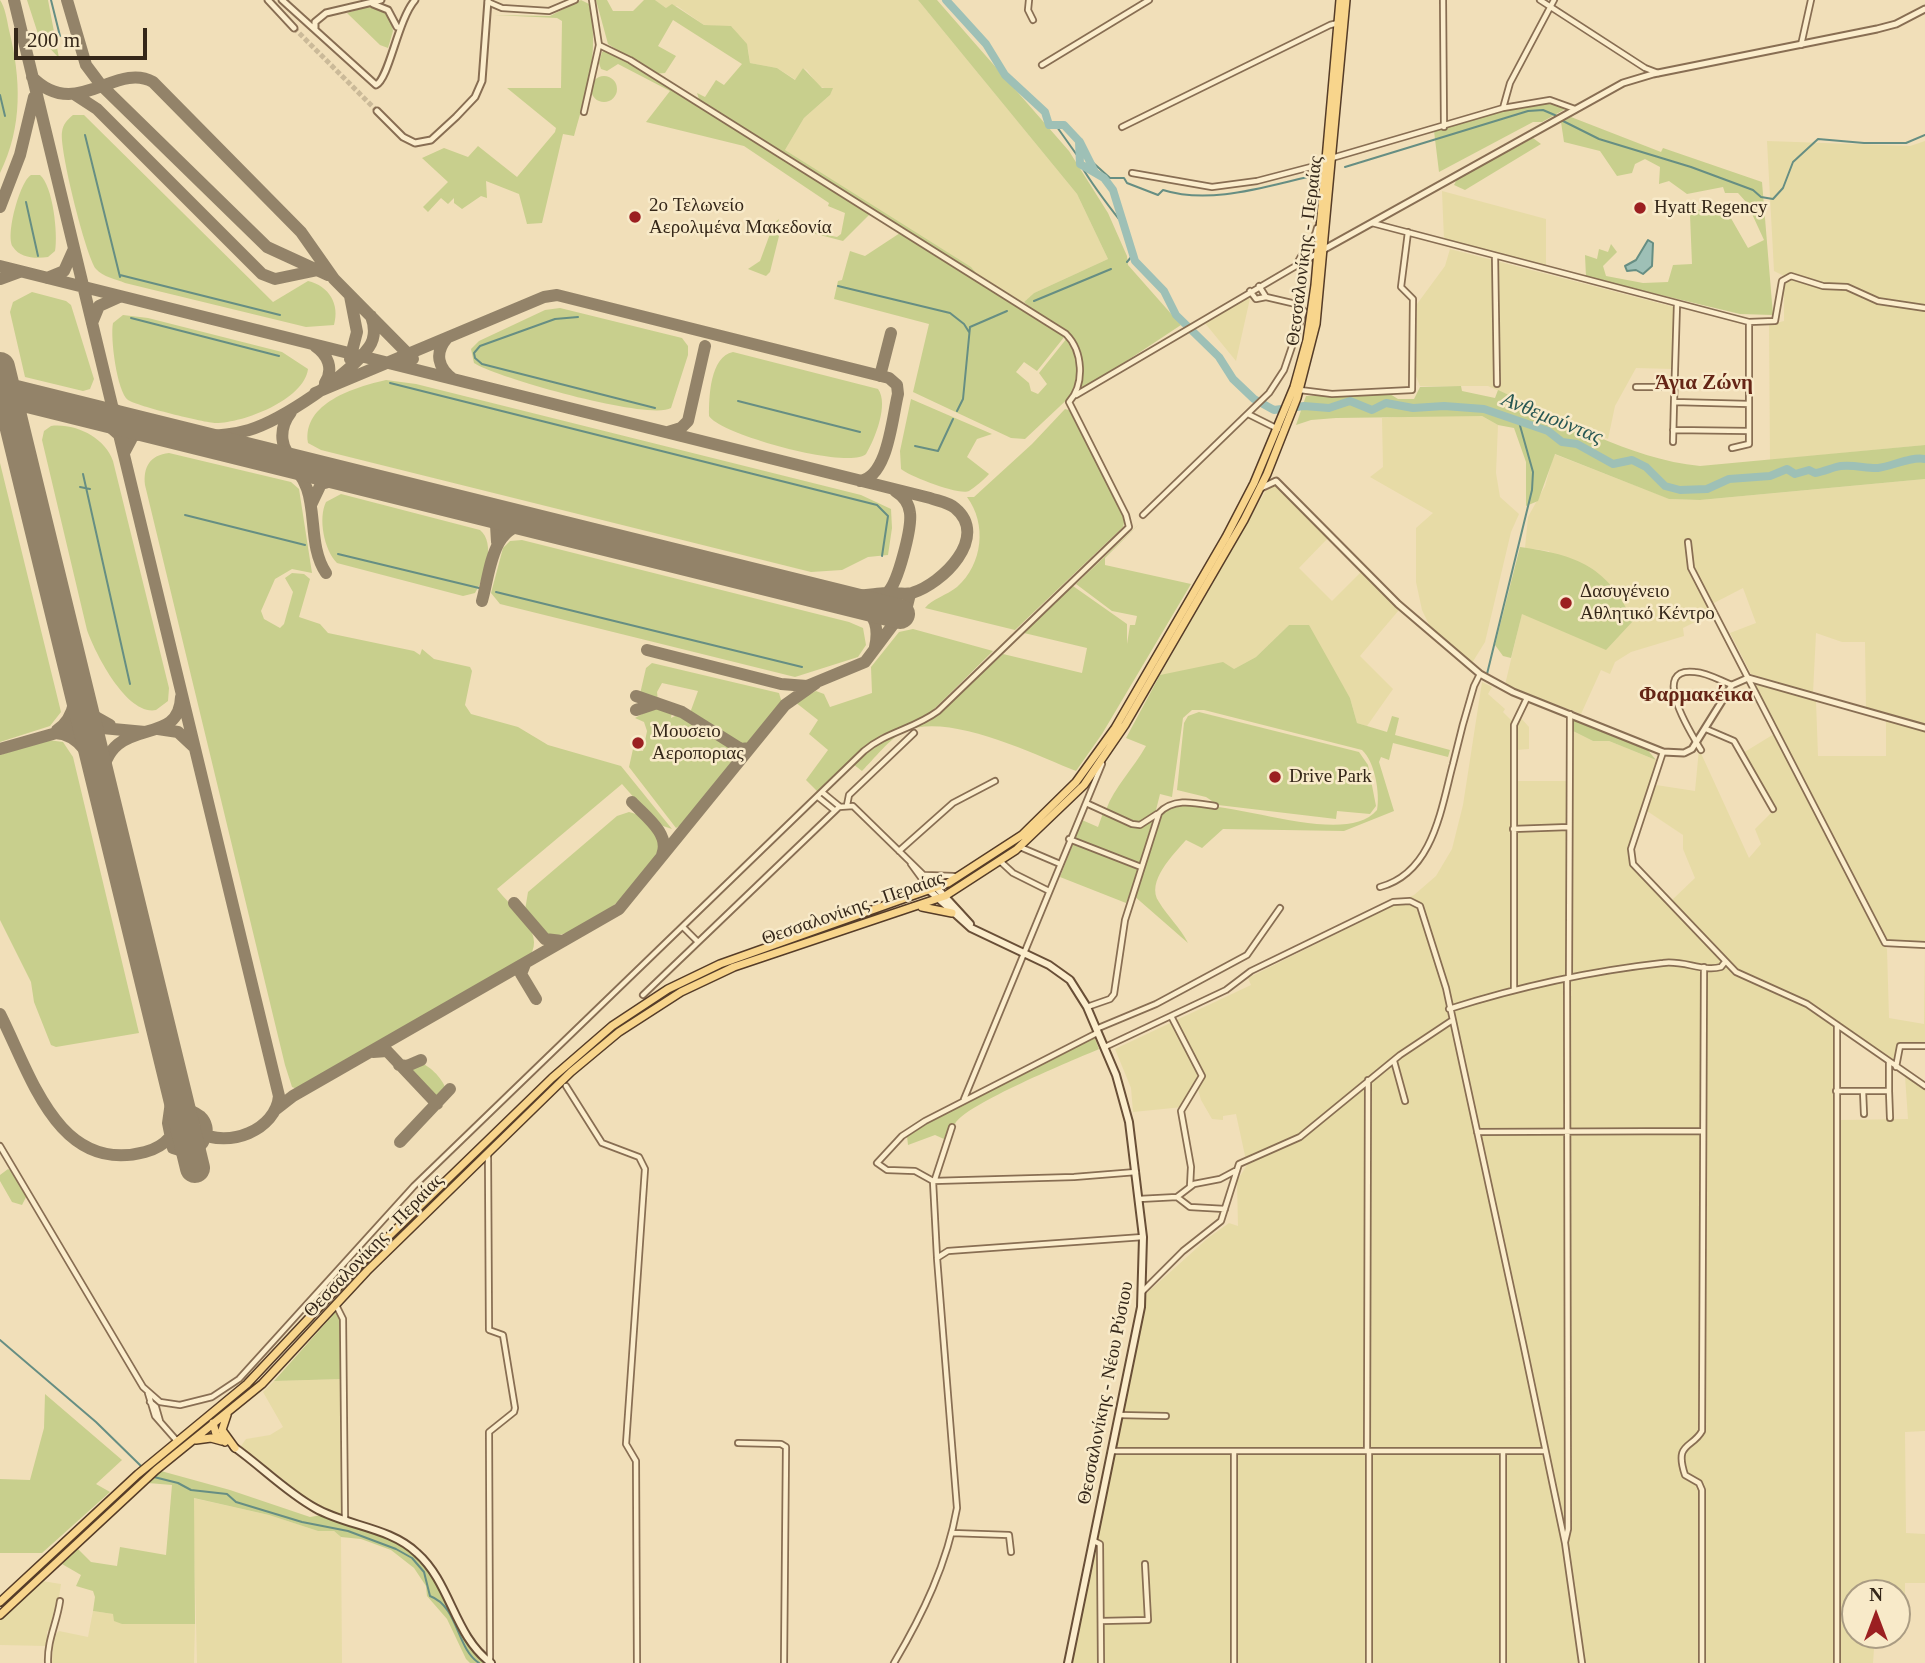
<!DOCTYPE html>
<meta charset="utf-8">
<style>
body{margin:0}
#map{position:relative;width:1925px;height:1663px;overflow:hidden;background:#f1dfb9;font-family:"Times New Roman",serif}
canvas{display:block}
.north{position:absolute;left:1841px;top:1579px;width:70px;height:70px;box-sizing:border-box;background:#f8eac9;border:2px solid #aa9c83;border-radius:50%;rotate:0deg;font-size:19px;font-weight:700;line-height:28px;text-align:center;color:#352719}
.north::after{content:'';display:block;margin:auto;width:24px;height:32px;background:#9b1f21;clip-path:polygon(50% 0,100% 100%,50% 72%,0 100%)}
.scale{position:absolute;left:14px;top:28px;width:133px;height:32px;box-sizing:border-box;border:4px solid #352719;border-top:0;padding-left:9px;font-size:21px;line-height:24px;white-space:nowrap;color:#352719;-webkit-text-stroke:5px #f8eac9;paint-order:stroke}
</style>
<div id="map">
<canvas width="1925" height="1663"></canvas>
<div class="north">N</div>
<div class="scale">200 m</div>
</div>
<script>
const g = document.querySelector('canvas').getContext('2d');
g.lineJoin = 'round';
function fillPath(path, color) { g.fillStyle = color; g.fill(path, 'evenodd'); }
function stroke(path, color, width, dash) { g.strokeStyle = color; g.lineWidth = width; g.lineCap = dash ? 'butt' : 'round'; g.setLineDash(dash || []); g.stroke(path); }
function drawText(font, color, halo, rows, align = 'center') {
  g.font = font + ' "Times New Roman",serif'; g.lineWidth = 5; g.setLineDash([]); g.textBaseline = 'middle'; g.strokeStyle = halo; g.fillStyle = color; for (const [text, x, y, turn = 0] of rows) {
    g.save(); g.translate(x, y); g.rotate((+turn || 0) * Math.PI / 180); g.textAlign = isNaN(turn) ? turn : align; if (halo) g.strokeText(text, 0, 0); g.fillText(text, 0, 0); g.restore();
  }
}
fillPath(new Path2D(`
 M655 0H918L1077 194 1108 259 1034 293 1024 302 1018 301 785 150 804 118 830 95 828 89 818 86 807 70 803 68 796 80 777 68 750 63 748 49 732 27 704 25 677 6 666 8Z
 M1767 141 1910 146 1925 141V445L1770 460 1769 325 1784 321V284L1790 279 1774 271Z
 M1442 191 1546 219V268L1444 240Z
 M1450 249 1678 308 1673 369 1636 368 1615 406 1608 439 1488 386H1420L1416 376 1417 304 1445 266Z
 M1251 294 1236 361 1204 322Z
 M1451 414 1482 416 1498 425 1496 473 1500 497 1519 514 1511 532 1485 642 1472 663 1432 631 1422 610 1416 582V528L1433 513 1370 477 1383 467 1382 418Z
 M1554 454 1670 499 1700 500 1925 479V725L1866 709 1865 642H1842L1816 633 1813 693 1751 674 1730 633 1756 623 1743 588 1714 603 1711 614 1683 628 1684 636 1631 652 1615 662 1610 674 1601 670 1581 714 1505 685 1522 613 1605 649 1549 551 1525 548 1528 517 1545 486Z
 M1276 484 1328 538 1299 568 1332 601 1361 572 1399 610 1360 656 1393 689 1367 726 1357 723 1350 698 1333 670 1289 625 1256 657 1234 669 1160 675 1269 485Z
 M1482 682 1492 687 1488 694 1505 709 1503 712 1513 722 1519 716 1529 727V749L1516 750V781H1573V731L1593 741H1609L1656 760 1655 772 1628 852 1631 866 1735 976 1775 990 1818 1013 1836 1028V1663H1072L1147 1293 1208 1238 1229 1223 1238 1226 1237 1181 1247 1165 1236 1114 1223 1116V1120L1212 1119 1201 1100 1198 1089 1201 1083 1197 1079 1183 1107 1133 1112 1131 1088 1115 1049 1251 985 1248 978 1414 895 1436 876 1452 849 1463 805Z
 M1752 683 1816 701 1818 756H1886V719L1925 730V945L1896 946 1888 942Z
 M1774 734 1789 755 1881 942 1887 949 1889 1018 1924 1024 1925 949V1045L1900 1046 1896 1049 1895 1064 1840 1023 1795 995 1735 968 1671 901 1695 878 1683 849V835L1647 811 1656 785 1695 791 1699 749 1749 858 1761 844 1755 829 1775 809 1743 753Z
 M1905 1076 1925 1090V1431L1905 1432 1906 1533 1925 1534V1583H1905V1634H1897V1593H1855V1635H1875L1873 1663H1840V1120L1908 1119Z
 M343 1379 344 1516H340L306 1498 241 1446 246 1439 270 1435 283 1427 263 1392 274 1381Z
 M193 1498 269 1515 318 1531H334L341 1537 342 1663H197Z
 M42 1581 61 1584 54 1629 47 1631V1646L0 1645V1620Z
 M93 1611 113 1614 122 1624H195L194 1663H52L54 1636 59 1631 88 1637Z`), '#e7dba6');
fillPath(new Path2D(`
 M0 0C5 7 7 20 9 30 21 78 23 127 0 173Z
 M27 0H48L59 58 39 37Z
 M581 0 589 4C600 52 587 90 574 136L563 134 542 223 527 224 519 194 486 181 487 198 481 196 462 209 454 203V198L448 204 441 198 428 212 423 207 448 182 422 158 444 148 468 157 478 146 517 177 555 132 556 128 507 88H561L562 21 557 18 494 15 550 16Z
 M596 0H607L613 11H633L644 0H655L666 8 672 4 704 25 731 26 747 44 750 63 777 68 795 80 803 68 822 88H833L830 95 804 118 785 150 971 267 980 278 700 102 697 93 705 97 716 80 724 85 742 64 673 20 658 46 676 56 665 73 654 74 608 44Z
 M918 0H937L1069 151 1108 213 1127 256 1128 265 1181 325 1084 389 1080 385C1085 329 1058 333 1024 302L1034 293 1108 259 1077 194Z
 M367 7 380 9 390 17 393 31 388 48 380 45 347 13Z
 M607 49 867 212 869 215 843 241 793 228 794 222H798L801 229 837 237 841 234 845 213 828 206 829 203 744 146 646 122 670 91 618 64 607 71 601 69 599 63 602 52Z
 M591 89a13 13 0 1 1 26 0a13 13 0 1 1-26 0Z
 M1550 101 1567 108 1542 122H1533L1439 172 1434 131 1517 106Z
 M73 115H84L273 302 308 281C329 286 340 304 334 325L306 327 125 283C116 279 103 277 96 269 86 256 59 149 62 132 63 124 67 120 73 115Z
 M1571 117 1661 152 1663 148 1762 182 1773 315 1740 314 1586 277 1585 255 1597 259 1599 249 1608 252 1611 244 1617 252 1603 266 1606 276 1643 283 1668 282 1673 265 1692 264 1690 215 1697 210 1724 206 1748 248 1764 240 1747 203 1738 193H1725L1723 187 1687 194 1669 181 1659 184 1660 167 1645 159 1635 164 1632 173 1617 176 1600 151 1564 142 1561 122Z
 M1533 138 1541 144 1465 190 1454 185 1457 179Z
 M31 175H40C53 186 58 234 55 251L48 257C36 259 20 258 13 247 5 236 20 181 31 175Z
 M779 219 776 231 780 232 770 272 766 276 748 269 760 261 774 223Z
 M900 233 1065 336 1037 371 1024 362 1016 372 1029 383 1031 391 1038 394 1047 384 1039 373 1067 338 1077 360 1075 392 1025 439 1011 438 913 392 929 324 834 299 838 281 842 280 850 251 865 256Z
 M32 292 66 301 71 305 94 379 90 389 83 391 25 377 10 312 13 302Z
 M560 308 682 338 688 346V355L671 408C650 421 497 378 474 363L471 349 479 341 545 310Z
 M123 315 148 318 282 352 308 369C304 400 243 423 216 423 205 423 137 406 128 400 117 392 110 337 113 323Z
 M733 352 878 389C889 404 875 439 866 454 850 470 721 435 709 416 709 396 710 357 733 352Z
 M386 380 416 384 861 495 891 509 892 528 888 555 868 557 842 570 811 572 321 450 308 443C302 403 355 387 386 380Z
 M1461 386 1462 391 1495 398 1498 390C1562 419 1629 459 1700 466L1925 445V479L1700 500 1669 499 1555 454 1538 501 1526 506V462L1514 428 1498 425 1482 416 1336 418 1311 420 1296 425 1306 396 1390 394 1398 399H1414L1420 387Z
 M911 399 992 434 977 439 967 457 989 474C985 479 974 488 969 491 960 496 909 476 901 469L900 451Z
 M1065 409 1072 411 1125 519 1123 527 1015 630 925 608C932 599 947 595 957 587 983 564 987 524 967 497H974L1032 444Z
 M51 426C76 423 105 438 113 461L169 688 168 701 156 710C127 716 95 653 87 630L42 440 44 431Z
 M169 453 291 482 299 489 312 573 292 569 275 579 261 611 264 619 280 628 284 624 293 592 285 578 292 573 304 574 310 579 299 617 320 624 328 633 414 651 420 655 422 649 434 659 470 667 472 671 465 705 471 714 518 727 548 745 621 766 672 829 657 824 622 784 497 889C511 908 546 931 530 956L297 1089 292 1087 285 1065 145 485C143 467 150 455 169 453Z
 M0 463 61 712 50 726 0 742Z
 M341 494 480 530C496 543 485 577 475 593L463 596 337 563C324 550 318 518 326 502Z
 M1139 524 1105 558V565L1191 584 1102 734 1076 771C1034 754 948 712 905 731 890 738 874 759 862 771L853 764 866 751 895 733 930 721 1003 654 1082 673 1087 648 1024 633 1073 586 1127 624V644L1130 625H1135L1137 616 1112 611 1076 584Z
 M522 540 849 622 863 628 866 645 858 657 795 677 500 604 491 593 503 548 510 541Z
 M1520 547C1578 555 1608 567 1633 621L1606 650 1522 614 1511 658 1503 656 1495 645Z
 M1289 625H1309L1350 698 1357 723 1387 732 1392 716 1399 718 1395 735 1450 750 1448 757 1393 743 1389 760 1381 757 1379 762 1394 811 1344 831 1223 829 1202 848 1186 840C1174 854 1145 882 1159 902 1168 917 1180 927 1188 943L1133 895C1139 875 1147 829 1161 815 1193 779 1339 855 1377 810 1380 793 1375 762 1362 750L1204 710H1192L1183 718 1172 797 1160 794 1155 814 1140 823 1106 810C1114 787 1134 768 1146 746L1126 738 1160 675 1223 662 1234 669 1256 657Z
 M913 629 993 651 926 717 881 735 818 792 806 780 828 750 809 734 818 720 795 702 816 691 824 694 830 707 872 693 871 667 899 632Z
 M652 663 779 693 782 703 746 747 741 746 690 713 698 691 662 683 657 692 658 701 640 694 646 668Z
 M655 707 672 712 671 718 679 714 705 730 703 736 707 738 715 734 729 743 737 758 685 822 676 828 629 767 633 749 643 751 647 731 644 722 635 718Z
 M1199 712 1359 752 1368 765 1376 806 1370 814 1337 811 1336 819 1218 805 1206 797 1177 790 1184 723 1188 716Z
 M1573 719 1646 748 1656 760 1609 741H1593L1573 731Z
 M48 740 63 742 73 757 139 1033 56 1047 51 1045 34 1002 31 982 0 920V755Z
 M629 812C640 814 644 820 651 827 656 833 661 838 661 846 658 877 576 944 545 935L525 910 528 892 617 816Z
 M1103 813 1141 827 1153 819 1139 866 1074 840 1082 820 1098 827Z
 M1073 844 1139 870 1126 903 1060 877Z
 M1088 1039H1095L1099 1049C1074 1060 965 1104 955 1124H950L944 1139 935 1135 908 1145 907 1136 928 1122Z
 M417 1062C429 1064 442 1078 446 1089L442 1097 432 1096 413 1076 411 1068Z
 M8 1169 15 1173 27 1195 22 1205 12 1202 0 1181V1175Z
 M341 1306 343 1379 274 1381Z
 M45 1394 122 1460 96 1484 110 1492 42 1553H0V1479L30 1480 44 1428Z
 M161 1471 230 1490 310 1517 322 1515C351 1527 392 1534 415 1556 447 1584 455 1633 485 1663H470L466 1659 447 1619 427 1596 426 1586 414 1568 391 1550 361 1539 341 1537 334 1531H318L269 1515 194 1498 195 1624H122L114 1621 113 1614 93 1611 95 1597 93 1591 76 1586 81 1575 62 1564 78 1549 91 1562 117 1566 120 1547 166 1555 172 1485 148 1483Z`), '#c8cf8d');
const water = new Path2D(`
 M1648 240 1653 243 1652 266 1643 274 1636 270 1627 271 1625 266 1636 260Z`);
fillPath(water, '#9ec0b6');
stroke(water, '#668e83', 2);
stroke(new Path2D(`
 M51 0 60 36
 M0 95 5 116
 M1561 120 1599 139 1691 167 1753 190 1761 197 1773 199 1783 188 1793 162 1818 139 1864 143H1906L1925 135
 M1057 127 1079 158
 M85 135 120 277
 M1090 160 1110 178H1124L1127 183 1158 195 1163 190C1213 206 1272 184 1321 174
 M1080 164C1093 186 1107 204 1122 223
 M1345 167 1528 111 1543 110 1557 116
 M26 202 38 256
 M1127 262 1132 256
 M120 275 280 315
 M838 286 950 313 964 324 969 332
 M1034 301 1111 269
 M578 317 555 319 480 346 474 353 475 358 482 364 655 408
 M131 318 279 356
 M390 383 877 505 888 516 882 556
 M738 401 860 432
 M957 411 963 399 970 327 1007 311
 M915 446 938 451 953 419
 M83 474 130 684
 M80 487 90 489
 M185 515 305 545
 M338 554 479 588
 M496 592 802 667
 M1487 674 1532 490 1533 472 1519 422
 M0 1340 96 1422 142 1467
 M154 1477 178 1483 191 1490 227 1494 236 1502 302 1522 348 1531 396 1549 412 1558 424 1572 430 1596C459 1607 456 1648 479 1663`), '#668e83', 2);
stroke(new Path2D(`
 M946 0 986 44 1005 75 1045 112 1049 125H1064L1079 141 1080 164 1104 178 1113 190 1135 261 1164 291 1176 315 1219 357 1233 379 1254 399 1274 410 1304 406 1329 408 1350 401 1372 410 1386 403 1413 408 1444 406 1484 409 1548 431 1562 442 1577 444 1613 464 1632 460 1646 467 1665 486 1680 490 1707 489 1729 479 1770 476 1787 469 1795 474 1809 470 1815 473C1822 472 1829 469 1836 467 1849 463 1867 469 1878 468 1893 466 1911 456 1925 459
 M1080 142 1094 170`), '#9ec0b6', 8);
stroke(new Path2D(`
 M14 0 279 1096C276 1130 228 1149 199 1132 187 1125 183 1113 178 1100
 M67 0 86 65 101 85 267 247 328 275
 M32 77C76 122 116 61 153 82L301 232 334 279 413 359
 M74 94 97 109 262 274 275 279 318 270
 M0 207 20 155 34 97
 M0 266 930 498C938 501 948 502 955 508 990 537 942 584 912 593 903 595 894 592 886 593 865 595 847 598 826 596
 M47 278 64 271 73 251
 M0 279 19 272
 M92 323 99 306 119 297
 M447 338C434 353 438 368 453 379
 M315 346C328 355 334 369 325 383
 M350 359 357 332 350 296
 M880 376 891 333
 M315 393 544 297 557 295 889 378 897 385 898 394C892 418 888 477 860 481
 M113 408 130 423
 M291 412C278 429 279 451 298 463
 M97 415 117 433
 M668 432 681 428 688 421 705 346
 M178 435C202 437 225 437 249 430 282 420 349 375 369 347 376 337 375 327 371 316
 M124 453 133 436 153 429
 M286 462C325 486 303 539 326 573
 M311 505 321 484 346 477
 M486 511 496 525 497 542
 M888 592C898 582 912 528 910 513 909 503 903 496 895 491
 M482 601C491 569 491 524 533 523
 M860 604C876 615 879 629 875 647
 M647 650 781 684 807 686 865 662 907 606 910 594
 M636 696 682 712 741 749 750 748
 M80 697 94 716 110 725
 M636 710 657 703
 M158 729 178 732 193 746
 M57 730C76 718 78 690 74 670
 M55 733C80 734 92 759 100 779
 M0 749 81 726 145 732
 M101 781C109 710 179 751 181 697
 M632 802C645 816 671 834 662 855
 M514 903 545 939 562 941
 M525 964 521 974 536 999
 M0 1014C31 1075 58 1175 145 1152 165 1147 179 1132 181 1110
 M373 1052 387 1051 437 1104
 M399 1065 407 1066 421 1060
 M174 1081 168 1123 173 1148 189 1153C204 1148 214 1129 200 1116 193 1110 186 1111 180 1103
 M275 1110 293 1096 619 909 785 705 816 683
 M400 1142 450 1089`), '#938369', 12);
stroke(new Path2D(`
 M0 367 195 1168
 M0 391 900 614`), '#938369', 30);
stroke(new Path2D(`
 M294 28 377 111`), '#cbba99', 5, [5, 2.5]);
const minor = new Path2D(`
 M1029 0 1028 10 1033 20
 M1443 0 1444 127
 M1540 0 1645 68 1658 73
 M1554 0 1510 83 1503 108 1550 100 1575 109
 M488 2 502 8 549 11 575 0
 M1801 45 1811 0
 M1042 65 1149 0
 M584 112 599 45 592 0
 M1122 127 1330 25 1338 23
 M1332 158 1503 108
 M1132 173 1212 187 1257 181 1326 163
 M1372 223 1749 322 1775 321 1782 281 1791 276 1823 286 1847 287 1878 301 1925 308
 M1495 256 1497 384
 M1297 264C1303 249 1314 244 1317 228
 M1250 291 1256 299 1266 297
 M1677 304 1674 402 1749 404
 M1636 387H1674
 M1300 390 1332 394 1412 390 1413 299 1401 287 1408 232
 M1076 395 1318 253
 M1248 414 1278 429
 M1673 430 1749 431
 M1673 442 1674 402
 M1732 448 1749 444V322
 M1143 515 1269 393 1284 370 1304 311 1296 304 1266 297 1259 286
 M1688 542 1691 568 1885 943 1925 945
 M1706 729 1734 741 1773 809
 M1701 750C1692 735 1648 666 1695 672 1708 673 1721 681 1732 685
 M1663 752 1631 849 1633 864 1736 972 1807 1004 1925 1086
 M822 792 839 806
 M818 797 834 810
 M1086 803 1132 824 1140 825 1157 814
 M847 805 849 795 914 733
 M1513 829 1569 827
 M1069 839 1141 867
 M1020 847 1060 864
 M899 851 953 803 995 781
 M1001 862 1013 873 1049 891
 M911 864 930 890
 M925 875 954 876
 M1380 887C1433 873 1441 809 1453 764 1459 738 1466 712 1474 686L1480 674
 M683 927 697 941
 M1569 978 1570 714
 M1514 990V725L1527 698
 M643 995 839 807 853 806 936 887
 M1087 1007 1110 999 1114 994 1125 920 1159 813C1174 797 1196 803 1215 806
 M1449 1009C1518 987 1591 971 1663 963 1683 960 1703 972 1721 967L1725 962
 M1171 1016 1202 1076 1181 1111 1191 1167 1190 1187
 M1096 1029 1156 1004 1247 955 1280 908
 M1097 1033 925 1121 902 1136 877 1163 887 1170 915 1171 933 1181 1074 1177 1136 1172
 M1105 1047 1226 990 1251 971 1393 902 1410 901 1420 906 1446 988 1523 1343 1565 1543 1582 1663
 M1394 1061 1405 1101
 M1896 1067 1900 1046H1925
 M566 1086 602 1143 639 1157 645 1169 626 1444 636 1461 637 1663
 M1836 1091H1889V1062
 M1863 1091 1864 1114
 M1889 1091 1890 1118
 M964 1099 1102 764
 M1477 1132 1702 1131
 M0 1146 143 1387 160 1402 180 1405 212 1397 239 1379 414 1186 864 751C886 732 914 729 938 711L1129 527 1126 515 1069 402C1085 384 1083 351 1066 334L630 60 599 45
 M488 1155 489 1330 503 1335 515 1408 514 1412 489 1432 490 1662
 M935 1179 952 1127
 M933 1181 937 1257
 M1177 1197 1190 1207 1225 1209
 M1139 1199 1177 1197 1194 1184 1220 1179 1235 1171
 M1142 1292 1183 1251 1221 1221 1239 1164 1300 1137 1400 1055 1451 1021
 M336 1305 343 1319 345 1520
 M148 1393 155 1416 177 1441
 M150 1402 156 1407 160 1421
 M1119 1415 1166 1416
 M738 1443 781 1444 786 1447 784 1663
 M1111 1451H1544
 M1367 1451 1368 1080
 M1503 1451V1663
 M952 1533 1009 1535 1011 1552
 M1094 1541 1100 1544 1101 1663
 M1565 1542 1568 1529 1567 978
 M1101 1621 1148 1620 1145 1564
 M48 1663C47 1640 57 1623 60 1601
 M894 1663C923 1614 947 1564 957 1508L937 1258 948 1251 1143 1237
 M1234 1663V1451
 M1369 1663V1451
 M1702 1663V1490L1699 1483 1685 1475C1674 1442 1692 1449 1702 1431L1704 967
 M1837 1663V1025`);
const tertiary = new Path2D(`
 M268 0 294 28
 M282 0 376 85C389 79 398 19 415 0
 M373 4 388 10 397 27
 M315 29V22L326 13 381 0
 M377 111 403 137 415 143 431 140 456 117 475 97 482 81 488 0
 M1321 251 1623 83 1653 74 1877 29 1896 24 1925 9
 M1261 488 1276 481 1398 604 1480 674 1513 692 1663 752 1684 753 1692 749 1732 685 1748 678 1925 728`);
const secondary = new Path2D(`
 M937 888 970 924
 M930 891 971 928 1049 965 1070 980 1087 1007 1116 1075 1129 1122 1143 1237 1141 1307 1068 1663
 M234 1447C261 1466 286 1492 315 1508 346 1526 390 1527 417 1553 451 1583 454 1636 491 1663`);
const primary = new Path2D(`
 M922 907 952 913
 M227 1415 222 1430 235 1448
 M213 1423 216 1434 225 1442
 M196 1440 211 1438 222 1441
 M0 1602 138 1474 247 1384 355 1269 552 1078 612 1026 668 989 720 964 948 883 1022 835 1076 782 1115 728 1226 537 1254 483 1294 387 1307 340 1315 285 1340 0
 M0 1615 156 1470 262 1384 367 1271 571 1072 619 1032 681 992 734 967 945 896 1016 850 1084 785 1125 725 1244 520 1267 474 1297 398 1316 324 1346 0`);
stroke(minor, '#886e53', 8);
stroke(tertiary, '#886e53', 9);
stroke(secondary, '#694f37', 10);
stroke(primary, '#553c28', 10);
stroke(minor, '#fbedcc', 4.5);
stroke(tertiary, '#fbedcc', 5);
stroke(secondary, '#fbedcc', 6);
stroke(primary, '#f8d58c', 7);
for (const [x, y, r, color] of [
 [1640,208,7,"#9b1f21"],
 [635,217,7,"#9b1f21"],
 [1566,603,7,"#9b1f21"],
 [638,743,7,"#9b1f21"],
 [1275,777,7,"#9b1f21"]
]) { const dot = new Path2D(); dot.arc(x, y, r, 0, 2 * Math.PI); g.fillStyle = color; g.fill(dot); stroke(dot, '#f8eac9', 2.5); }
drawText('19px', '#352719', '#f8eac9', [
 ["2ο Τελωνείο",649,206],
 ["Αερολιμένα Μακεδονία",649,228],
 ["Hyatt Regency",1654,208],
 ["Δασυγένειο",1580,592],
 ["Αθλητικό Κέντρο",1580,614],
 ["Μουσειο",652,732],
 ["Αεροποριας",652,754],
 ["Drive Park",1289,777]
], 'left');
drawText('19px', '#352719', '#f8eac9', [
 ["Θεσσαλονίκης - Περαίας",1305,251,-83],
 ["Θεσσαλονίκης - Περαίας",853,909,-19],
 ["Θεσσαλονίκης - Περαίας",374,1246,-46],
 ["Θεσσαλονίκης - Νέου Ρύσιου",1106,1393,-79]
]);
drawText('bold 21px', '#652516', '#f8eac9', [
 ["Άγια Ζώνη",1704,384],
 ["Φαρμακέικα",1696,696]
]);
drawText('italic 21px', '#275753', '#f8eac9', [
 ["Ανθεμούντας",1552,419,22]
]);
</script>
